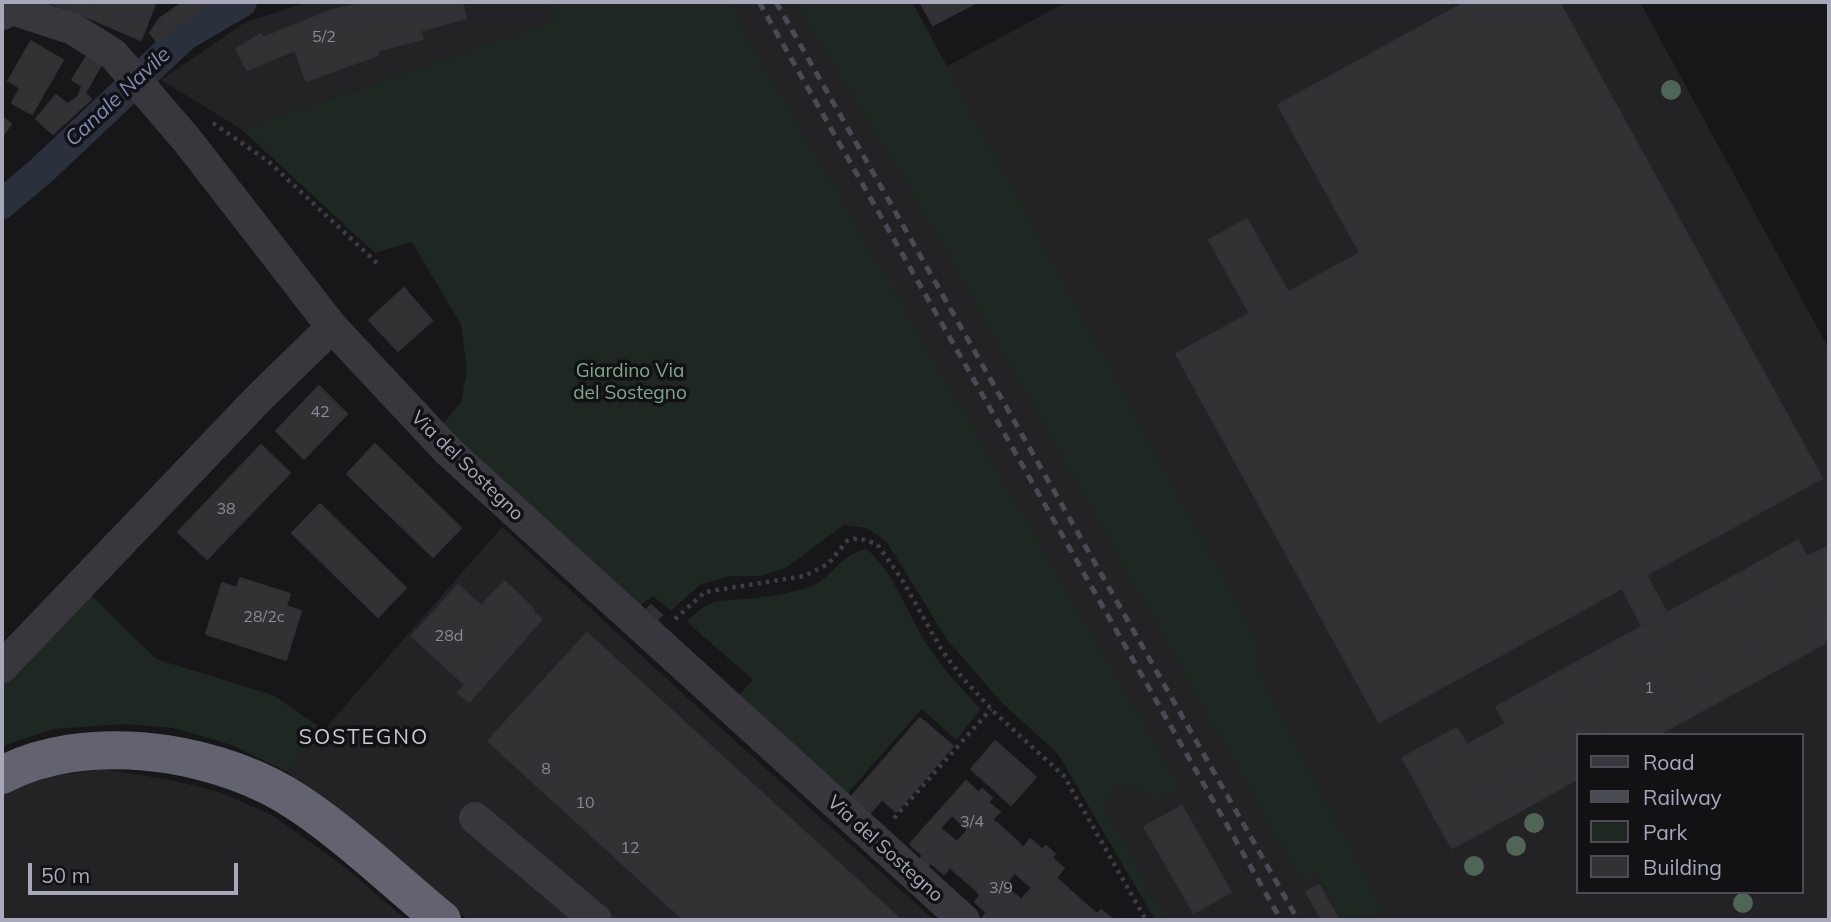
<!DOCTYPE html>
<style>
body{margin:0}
#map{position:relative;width:1831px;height:922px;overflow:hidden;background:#171618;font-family:Mulish,sans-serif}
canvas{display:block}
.frame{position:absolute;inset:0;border:4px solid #a7a8b9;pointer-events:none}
.legend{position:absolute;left:1576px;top:733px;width:228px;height:161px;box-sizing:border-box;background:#121113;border:2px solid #4e4d55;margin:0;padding:9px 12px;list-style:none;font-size:21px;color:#a7a8b9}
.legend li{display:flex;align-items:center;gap:14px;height:35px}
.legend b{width:35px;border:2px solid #4e4d55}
.scale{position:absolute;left:28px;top:863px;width:210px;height:32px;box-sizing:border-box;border:4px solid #a7a8b9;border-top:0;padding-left:9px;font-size:21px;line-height:24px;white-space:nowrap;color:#a7a8b9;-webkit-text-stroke:5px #121113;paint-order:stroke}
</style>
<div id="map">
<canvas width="1831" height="922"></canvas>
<div class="frame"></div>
<ul class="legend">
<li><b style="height:9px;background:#38373e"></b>Road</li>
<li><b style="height:9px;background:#4a4a53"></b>Railway</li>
<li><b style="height:19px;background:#1e2721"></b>Park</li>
<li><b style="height:19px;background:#323134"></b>Building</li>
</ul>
<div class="scale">50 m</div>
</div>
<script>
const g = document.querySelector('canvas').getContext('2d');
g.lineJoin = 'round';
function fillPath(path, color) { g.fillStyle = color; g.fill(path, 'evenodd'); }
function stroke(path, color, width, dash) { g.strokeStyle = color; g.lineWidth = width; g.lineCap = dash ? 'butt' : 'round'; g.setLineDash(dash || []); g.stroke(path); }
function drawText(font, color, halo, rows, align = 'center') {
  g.font = font + ' Mulish,sans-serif'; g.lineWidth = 7; g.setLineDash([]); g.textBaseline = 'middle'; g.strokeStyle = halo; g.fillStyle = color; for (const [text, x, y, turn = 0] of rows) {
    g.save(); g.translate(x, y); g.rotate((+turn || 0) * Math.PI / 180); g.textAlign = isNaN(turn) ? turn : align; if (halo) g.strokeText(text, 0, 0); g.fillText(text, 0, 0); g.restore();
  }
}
fillPath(new Path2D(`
 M308 2H548L557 20 241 129 161 80 244 23Z
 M627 2H912L947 66 1067 2H1640L1829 349V920H1168ZM1577 735H1801V892H1577Z
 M502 527 692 702 934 920H468L360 827 287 772Z
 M105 769 175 781 219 792 272 815 342 865 407 920H2V792L50 776Z`), '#232225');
fillPath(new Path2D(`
 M548 2H734L745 32 1182 790 1155 803 1134 784 1114 790 1103 806 1168 920H1155L1058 754 1002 703 948 641 886 541 866 528 844 525 786 568 761 576H732L701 584 671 611 653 596 634 610 439 428 461 402 467 370 461 325 412 242 375 253 241 129 556 20Z
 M794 2H912L1254 634 1263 680 1383 911 1371 920H1343L1318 874 1302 882 910 188Z
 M866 549C891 566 910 619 928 646 943 669 962 689 981 709L956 740 922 709 847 794 739 695 753 680 687 622C710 595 724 602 755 598 771 596 788 593 804 589 831 582 839 554 866 549Z
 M89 593 156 659 273 695 324 730 287 772 232 745 174 728 124 724 54 729 2 746V683L54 624Z`), '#1e2721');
stroke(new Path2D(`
 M2 204 42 170 184 36 242 2`), '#2b303d', 30);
const building = new Path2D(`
 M48 2H93L87 17Z
 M93 2H149L155 4 141 40 87 17Z
 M183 2H206L208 5 189 18 179 5Z
 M368 2H462L466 18 420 31 423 39 377 51 378 55 306 81 295 50 247 70 236 49 261 34 263 38 330 11 338 34 367 23 361 3Z
 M920 2H953L958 12 933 25Z
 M953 2H977L958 12Z
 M1466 2H1559L1822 478 1379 722 1176 354 1360 253 1278 105Z
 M361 3 367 23 338 34 330 11Z
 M179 5 189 18 169 33 159 19Z
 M159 19 169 33 157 42 150 33Z
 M31 41 63 60 32 114 12 103 20 88 8 81Z
 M87 56 101 65 85 93 91 99 53 134 36 119 56 95 67 104 78 97 82 86 72 80Z
 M2 117 11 124 2 137Z
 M1247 219 1288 292 1250 314 1209 240Z
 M404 288 432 321 398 351 369 320Z
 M319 386 347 414 304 459 276 431Z
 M375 444 461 528 433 557 347 474Z
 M261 445 290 473 207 559 178 532Z
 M320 504 406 588 378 617 292 533Z
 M1798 540 1807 557 1829 546 1764 582 1754 565Z
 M1829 546V607L1597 735H1577V745L1437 822 1412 775 1544 703 1534 686 1546 679 1556 697 1752 589 1742 572 1754 565 1764 582Z
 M1742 572 1752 589 1556 697 1546 679Z
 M1646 575 1667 613 1642 626 1622 588Z
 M240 578 290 594 286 606 301 611 286 660 206 634 222 583 237 588Z
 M504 581 534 609 465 685 412 636 458 585 481 606Z
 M651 605 662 615 658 619 647 609Z
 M1829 607V641L1825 643 1811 617Z
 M532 611 542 619 469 702 458 693Z
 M1811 617 1825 643 1692 716 1658 735H1597Z
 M587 633 901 920H684L488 741Z
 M1534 686 1544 703 1506 724 1496 707Z
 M920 718 953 746 896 812 882 799 878 804 859 788Z
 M1457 728 1467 745 1412 775 1402 758Z
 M995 741 1036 777 1027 787 1012 774 1005 783 1020 795 1011 805 971 769 979 760 994 773 1002 765 986 752Z
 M1577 745V779L1517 813 1502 787Z
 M986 752 1002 765 994 773 979 760Z
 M1012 774 1027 787 1020 795 1005 783Z
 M966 781 979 793 967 807 976 815 988 802 1000 812 992 820 998 824 990 833 1011 852 1019 843 1023 848 1030 839 1043 850 1030 864 1039 872 1052 858 1064 868 1056 878 1062 883 1055 891 1075 909 1082 901 1097 914 1092 920H995L1006 908 997 901 987 913 975 902 980 895 975 889 982 880 963 863 955 872 950 867 944 874 931 863 941 851 933 845 923 856 910 844ZM952 815 968 830 957 842 940 828ZM1015 873 1032 888 1021 900 1004 885Z
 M1502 787 1517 813 1452 848 1437 822Z
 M859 788 878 804 869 814 851 797Z
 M982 789 992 798 976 815 967 807Z
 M1182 806 1231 892 1194 913 1144 827Z
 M998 824 1019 843 1011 852 990 833Z
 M933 845 941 851 927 867 919 860Z
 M1046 846 1055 854 1039 872 1030 864Z
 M963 863 982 880 975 889 955 872Z
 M1062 883 1082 901 1075 909 1055 891Z
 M1319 885 1339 920H1322L1306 892Z
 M997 901 1006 908 995 920H987L983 917Z
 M1101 910 1114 920H1092Z`);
fillPath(building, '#323134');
stroke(building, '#313035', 2);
stroke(new Path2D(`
 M213 123 269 162 377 263
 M675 619 705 592 804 576 828 564 847 541 858 538 877 544 901 578 943 652 961 676 995 713 1064 776 1146 920
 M894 818 991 709`), '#3d3d45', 4.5, [3.5, 5]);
stroke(new Path2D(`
 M2 14 3 6 73 29 113 54 187 140 332 327 448 451 964 920
 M2 667 259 398 332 327
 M475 818 596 920`), '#38373e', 32);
stroke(new Path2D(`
 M2 775C84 732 206 749 284 794 338 826 393 880 442 920`), '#63626f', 38);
stroke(new Path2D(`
 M759 2 1281 920
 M776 2 1298 920`), '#4a4a53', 5, [9, 7]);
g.fillStyle = '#4f6557';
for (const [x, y] of [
 [1671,90],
 [1534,823],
 [1516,846],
 [1474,866],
 [1743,903]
]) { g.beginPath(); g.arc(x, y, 10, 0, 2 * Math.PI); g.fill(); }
drawText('16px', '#8a8a98', null, [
 ["5/2",324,37],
 ["42",320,412],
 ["38",226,509],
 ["28/2c",264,617],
 ["28d",449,636],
 ["1",1649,688],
 ["8",546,769],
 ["10",585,803],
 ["3/4",972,822],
 ["12",630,848],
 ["3/9",1001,888]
]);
drawText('19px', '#7da68a', '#121113', [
 ["Giardino Via",630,371],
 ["del Sostegno",630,393]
]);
drawText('19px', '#a7a8b9', '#121113', [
 ["Via del Sostegno",467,466,44],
 ["Via del Sostegno",885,849,42]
]);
drawText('italic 21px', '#7c8bb7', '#121113', [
 ["Canale Navile",118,97,-43]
]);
g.letterSpacing = '2px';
drawText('21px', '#c9c8d5', '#121113', [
 ["SOSTEGNO",364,738]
]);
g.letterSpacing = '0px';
</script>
